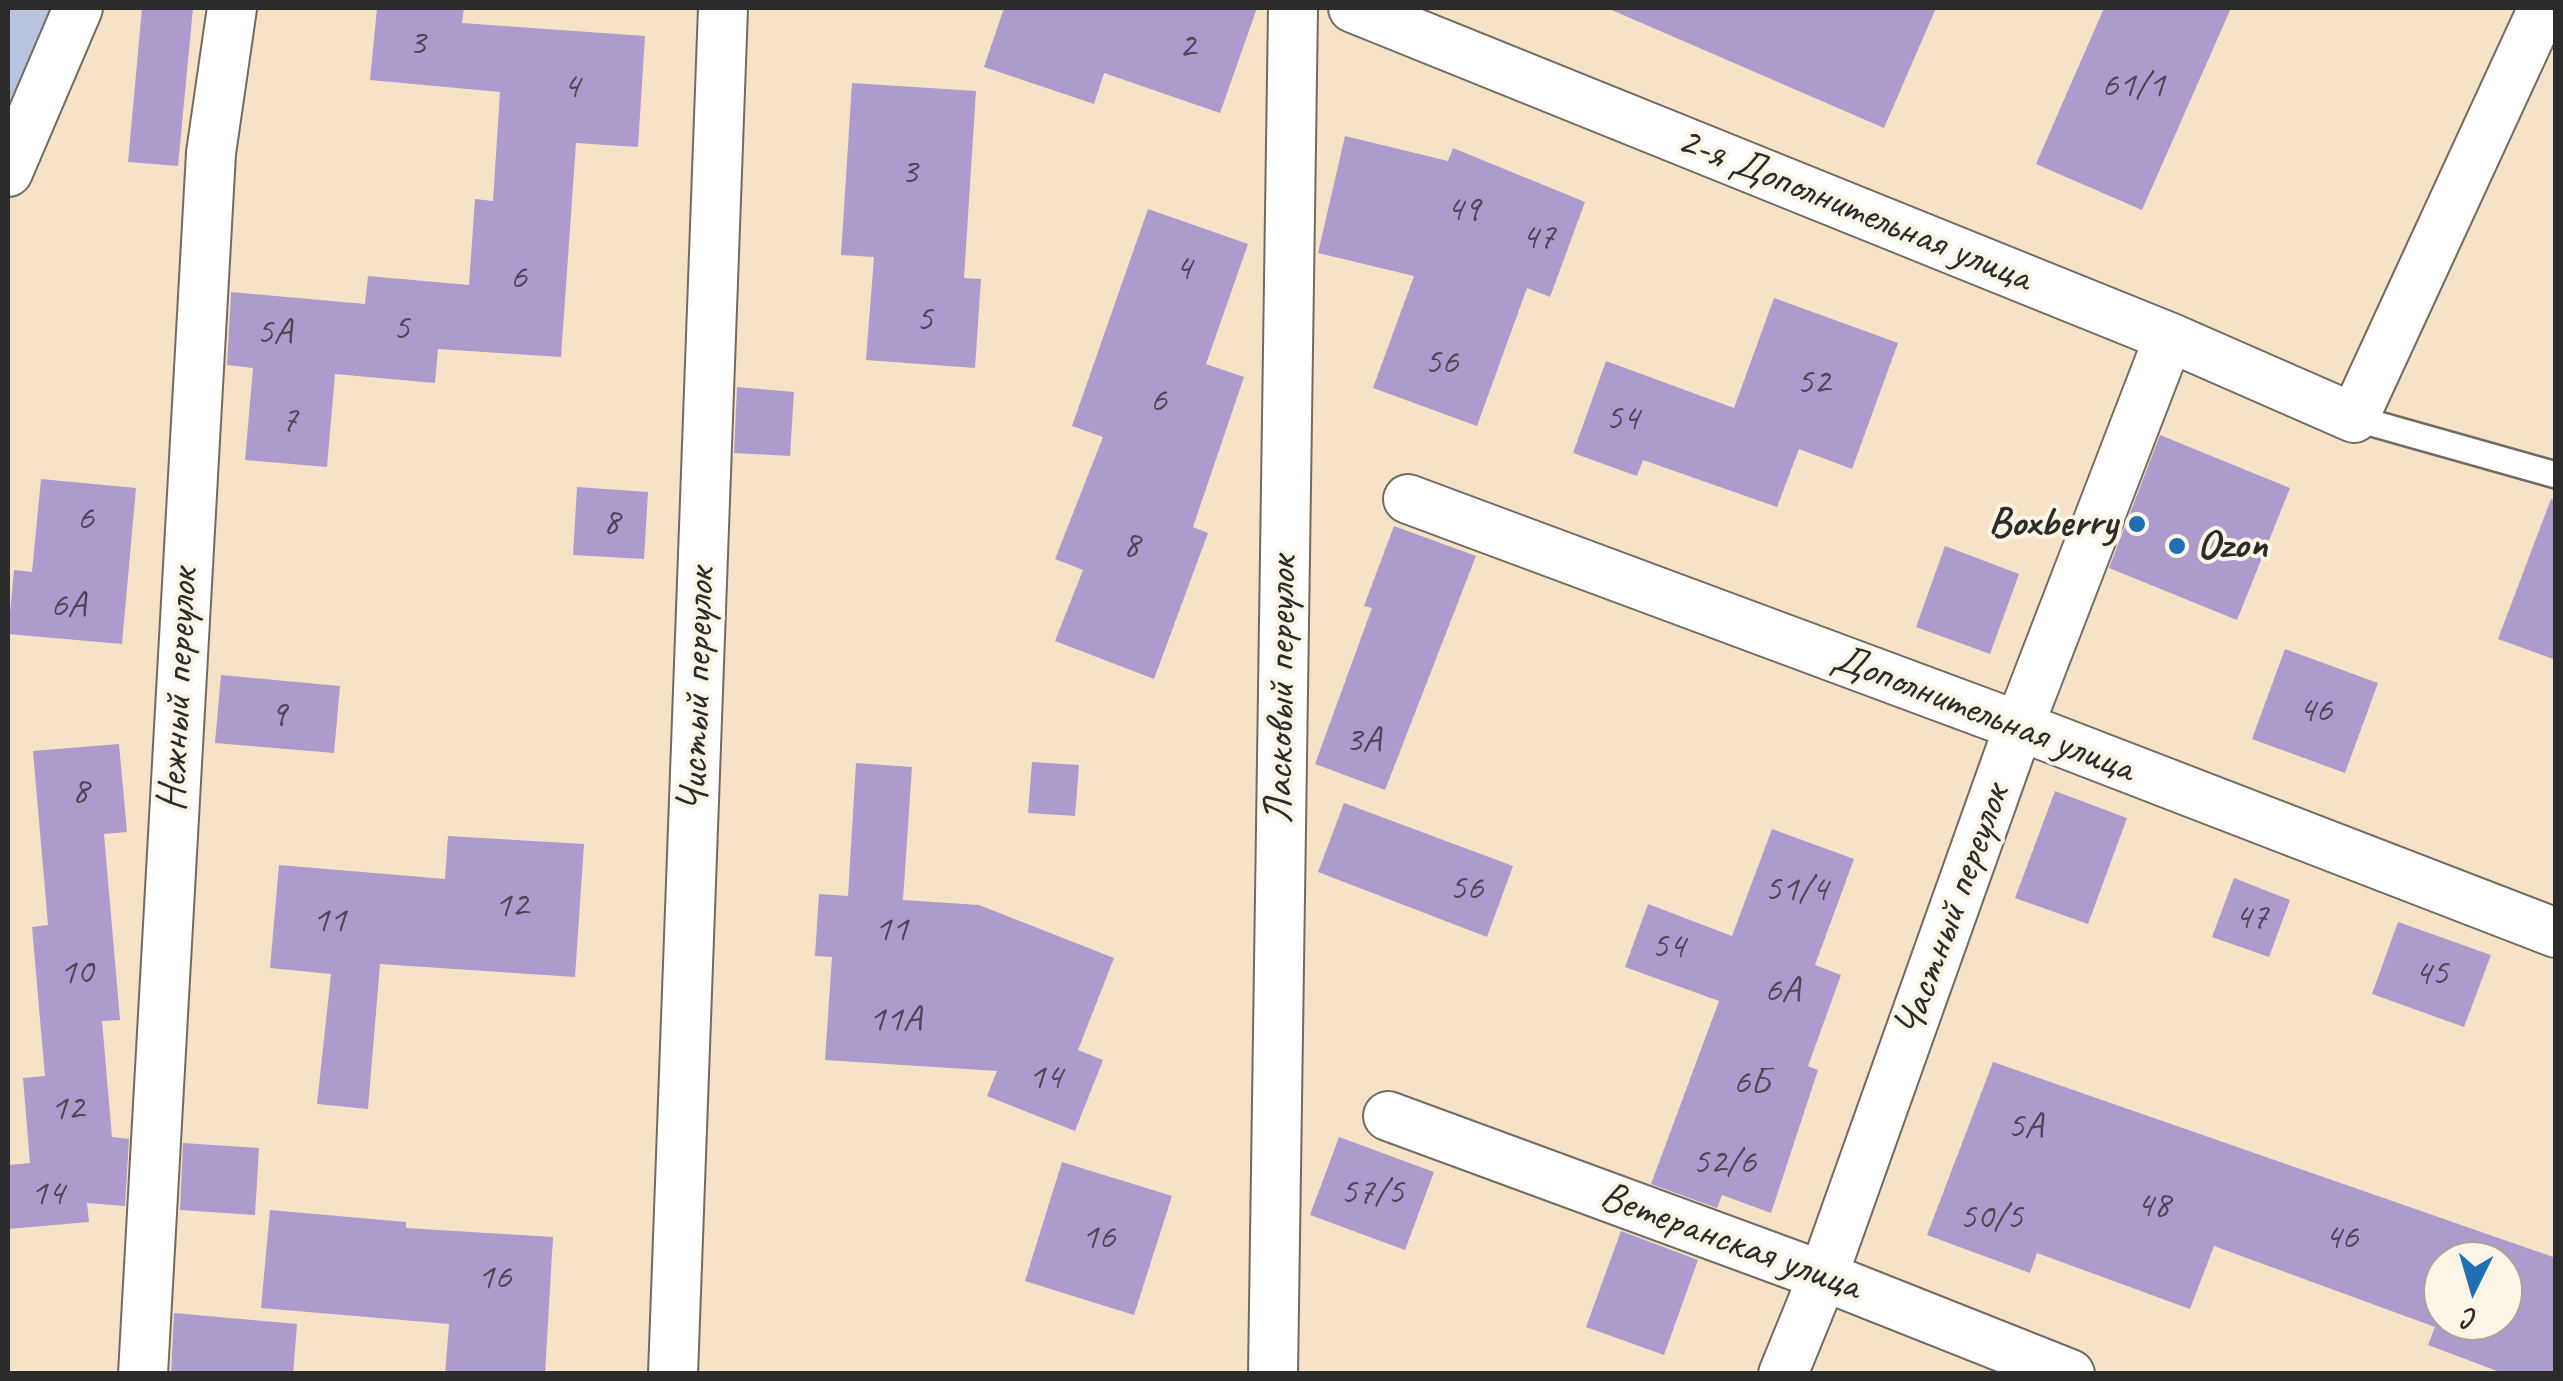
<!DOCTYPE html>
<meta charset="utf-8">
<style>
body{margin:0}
#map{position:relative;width:2563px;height:1381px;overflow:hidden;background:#f6e2c7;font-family:Caveat,sans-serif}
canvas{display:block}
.frame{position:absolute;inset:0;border:10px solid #2b2b2b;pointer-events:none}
.north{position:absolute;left:2423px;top:1241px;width:100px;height:100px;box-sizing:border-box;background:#fcf5e5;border:2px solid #a8a49b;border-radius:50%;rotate:185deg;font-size:28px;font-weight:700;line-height:40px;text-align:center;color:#2b2b2b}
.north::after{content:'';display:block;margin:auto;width:35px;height:45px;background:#1f6fb2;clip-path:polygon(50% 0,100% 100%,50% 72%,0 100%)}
</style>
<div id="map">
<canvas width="2563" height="1381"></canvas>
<div class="frame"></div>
<div class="north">С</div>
</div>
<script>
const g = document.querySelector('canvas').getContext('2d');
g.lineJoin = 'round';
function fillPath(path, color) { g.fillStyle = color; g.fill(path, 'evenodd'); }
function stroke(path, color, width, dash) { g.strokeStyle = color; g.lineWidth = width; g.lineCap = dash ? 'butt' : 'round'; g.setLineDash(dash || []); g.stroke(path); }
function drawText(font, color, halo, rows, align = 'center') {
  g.font = font + ' Caveat,sans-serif'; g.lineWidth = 8; g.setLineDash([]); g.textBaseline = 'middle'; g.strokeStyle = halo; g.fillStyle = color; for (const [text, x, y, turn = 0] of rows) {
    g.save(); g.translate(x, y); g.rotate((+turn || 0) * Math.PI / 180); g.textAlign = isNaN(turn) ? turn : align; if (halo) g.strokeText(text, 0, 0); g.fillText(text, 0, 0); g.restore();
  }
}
fillPath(new Path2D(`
 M8 8H58L8 121Z`), '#b9c4de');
fillPath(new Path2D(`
 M142 8H193L178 166 128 162Z
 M377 8H464L462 23 645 36 638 147 576 143 561 357 438 349 435 383 335 374 327 467 245 460 253 368 227 365 231 292 365 304 368 276 469 285 475 199 493 201 500 92 370 80Z
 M1004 8H1257L1220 113 1104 73 1094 104 984 67Z
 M1607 8H1936L1884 128Z
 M2104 8H2231L2142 210 2036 164Z
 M852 83 976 91 964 278 981 279 975 368 866 360 874 257 841 255Z
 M1345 136 1448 161 1453 148 1585 202 1550 297 1527 288 1477 426 1373 388 1414 276 1318 253Z
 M1148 209 1248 244 1206 364 1244 377 1193 527 1208 533 1154 679 1055 641 1083 570 1055 559 1103 437 1072 426Z
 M1774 298 1898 343 1852 469 1799 449 1777 507 1643 460 1637 476 1573 453 1606 361 1734 408Z
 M737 387 794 392 790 456 734 453Z
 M2160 435 2290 488 2237 620 2109 568Z
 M41 479 136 488 122 644 8 634 14 570 32 572Z
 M577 487 648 492 644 559 573 555Z
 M2551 499 2556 500V660L2498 639Z
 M1394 526 1476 556 1385 790 1315 764 1372 608 1364 606Z
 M1945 546 2019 574 1990 654 1916 627Z
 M2285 649 2378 683 2345 773 2252 739Z
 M221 675 340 686 334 753 215 743Z
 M119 744 127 832 104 834 120 1020 102 1021 112 1137 129 1139 125 1206 87 1203 89 1222 8 1229V1165L30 1163 23 1078 45 1076 32 927 48 925 33 751Z
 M1032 762 1079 765 1075 816 1028 813Z
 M856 763 912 767 903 900 979 905 1114 958 1078 1050 1103 1060 1075 1131 987 1096 997 1071 825 1060 832 957 815 956 819 894 848 896Z
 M2055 791 2127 818 2088 924 2015 898Z
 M1344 803 1513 866 1487 937 1318 872Z
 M1772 829 1854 859 1815 965 1841 975 1808 1066 1818 1070 1771 1213 1722 1195 1717 1208 1651 1184 1719 1001 1625 967 1648 904 1732 936Z
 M448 836 584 844 575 977 380 964 368 1109 317 1104 331 974 270 968 279 865 445 879Z
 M2234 878 2290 900 2269 957 2212 937Z
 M2398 922 2491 955 2464 1027 2372 994Z
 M1993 1062 2556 1258V1374H2505L2428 1345 2435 1327 2214 1246 2190 1309 2037 1253 2030 1273 1927 1235ZM2443 1261H2503V1321H2443Z
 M1339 1137 1434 1172 1405 1250 1310 1215Z
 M183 1143 259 1148 255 1215 180 1210Z
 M1062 1162 1172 1196 1134 1315 1025 1281Z
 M270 1210 406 1222V1228L553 1237 545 1374H445L449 1324 261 1308Z
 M1621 1231 1698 1260 1664 1355 1586 1327Z
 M174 1313 297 1324 293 1374H171Z`), '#ae9bce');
const service = new Path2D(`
 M2354 418 2556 475`);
const minor = new Path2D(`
 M1353 8 2169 337 2354 418 2543 8
 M8 172 78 8
 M1408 499 2019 726 2556 933
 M1388 1116 1823 1276 2070 1374
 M143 1374 211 153 232 8
 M673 1374 723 8
 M1273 1374 1293 8
 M1783 1374 1823 1276 2019 726 2169 337`);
stroke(service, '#726b62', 30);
stroke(minor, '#726b62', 52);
stroke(service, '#fff', 25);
stroke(minor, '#fff', 48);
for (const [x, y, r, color] of [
 [2137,524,10,"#1f6fb2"],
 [2177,546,10,"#1f6fb2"]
]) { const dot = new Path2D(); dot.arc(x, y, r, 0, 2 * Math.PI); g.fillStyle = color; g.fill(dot); stroke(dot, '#fcf5e5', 4); }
drawText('38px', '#4c4754', null, [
 ["3",417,44],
 ["2",1187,47],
 ["61/1",2133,86],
 ["4",571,87],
 ["3",909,173],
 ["49",1463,210],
 ["47",1538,238],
 ["4",1183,269],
 ["6",518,278],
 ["5",924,320],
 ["5",401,329],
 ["5А",274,333],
 ["56",1441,363],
 ["52",1813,383],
 ["6",1158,401],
 ["54",1622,419],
 ["7",289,421],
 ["6",85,519],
 ["8",611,523],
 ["8",1131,546],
 ["6А",68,606],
 ["46",2315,711],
 ["9",278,715],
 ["3А",1363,741],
 ["8",80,792],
 ["56",1466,889],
 ["51/4",1796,890],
 ["12",511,906],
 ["47",2251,918],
 ["11",329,921],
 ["11",891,930],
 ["54",1668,947],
 ["10",76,973],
 ["45",2431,974],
 ["6А",1782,991],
 ["11А",895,1020],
 ["14",1045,1078],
 ["6Б",1751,1083],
 ["12",67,1109],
 ["5А",2025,1127],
 ["52/6",1724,1163],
 ["57/5",1372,1193],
 ["14",47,1194],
 ["48",2153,1206],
 ["50/5",1991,1218],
 ["16",1098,1238],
 ["46",2341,1238],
 ["16",494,1278]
]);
drawText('42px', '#2b2b2b', '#fcf5e5', [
 ["2-я Дополнительная улица",1854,210,22],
 ["Нежный переулок",179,690,-87],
 ["Чистый переулок",698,690,-88],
 ["Ласковый переулок",1282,690,-89],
 ["Дополнительная улица",1983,714,21],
 ["Частный переулок",1953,911,-70],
 ["Ветеранская улица",1730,1242,20]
]);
drawText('bold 42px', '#2b2b2b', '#fcf5e5', [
 ["Boxberry",2117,524],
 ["Ozon",2197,546,"left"]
], 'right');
</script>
